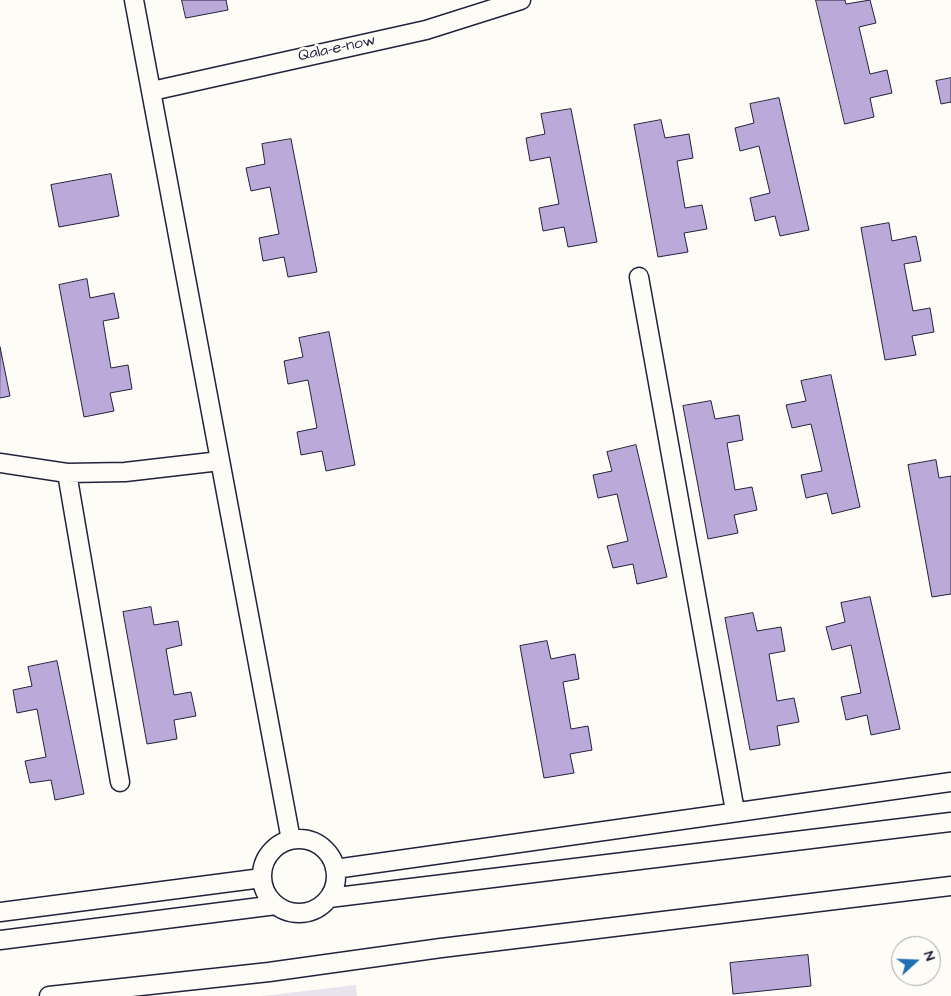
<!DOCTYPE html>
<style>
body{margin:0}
#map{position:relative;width:951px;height:996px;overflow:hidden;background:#fdfcf7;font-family:"Architects Daughter",sans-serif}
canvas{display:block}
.north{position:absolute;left:891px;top:936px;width:50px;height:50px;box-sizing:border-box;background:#fdfcf7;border:1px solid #a5a5ac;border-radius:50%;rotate:70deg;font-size:14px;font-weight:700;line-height:20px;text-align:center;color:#22223b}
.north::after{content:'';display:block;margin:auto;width:18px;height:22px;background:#1f6fb2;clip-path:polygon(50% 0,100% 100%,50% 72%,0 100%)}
</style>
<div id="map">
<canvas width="951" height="996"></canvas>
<div class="north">N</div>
</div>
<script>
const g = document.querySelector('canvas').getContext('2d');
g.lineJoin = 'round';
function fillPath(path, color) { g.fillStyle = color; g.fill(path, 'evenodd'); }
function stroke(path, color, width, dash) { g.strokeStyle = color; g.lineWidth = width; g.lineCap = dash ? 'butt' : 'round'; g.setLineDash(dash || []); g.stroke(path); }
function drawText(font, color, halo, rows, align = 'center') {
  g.font = font + ' "Architects Daughter",sans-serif'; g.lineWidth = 5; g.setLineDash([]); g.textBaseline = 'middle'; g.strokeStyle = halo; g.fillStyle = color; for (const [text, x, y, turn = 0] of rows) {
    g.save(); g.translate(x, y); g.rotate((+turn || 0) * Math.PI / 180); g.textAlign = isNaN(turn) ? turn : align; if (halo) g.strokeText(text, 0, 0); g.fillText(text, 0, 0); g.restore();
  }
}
fillPath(new Path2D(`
 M356 985 357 996H262Z`), '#e9e3ee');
const building = new Path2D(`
 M182 0H226L228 10 186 18Z
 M816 0H845L846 4 870 0 876 23 859 27 870 74 887 70 892 93 870 98 874 117 845 124Z
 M951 78V102L941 104 936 81Z
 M779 98 809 230 780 236 775 216 755 221 750 198 770 193 759 146 740 151 735 128 754 123 750 104Z
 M571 109 597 242 568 247 564 227 543 231 539 208 559 204 550 157 530 161 526 138 545 134 541 114Z
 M661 120 665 138 689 134 693 158 677 161 685 208 702 205 707 229 684 233 688 252 658 257 634 125Z
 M291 139 317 272 288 277 284 257 263 261 259 238 279 234 270 187 251 191 246 168 265 164 262 144Z
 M111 174 119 216 59 227 51 185Z
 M889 223 892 241 916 236 921 261 904 264 913 311 930 308 934 332 912 336 916 355 885 360 861 228Z
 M87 279 90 298 114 293 119 318 103 321 111 368 128 365 132 389 110 393 114 411 84 417 59 285Z
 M329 332 355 465 326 471 322 451 301 455 297 432 317 428 308 380 288 384 284 361 303 357 299 338Z
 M0 347 10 396 0 398Z
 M831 375 860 507 832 514 827 493 806 498 801 475 822 471 811 424 792 428 786 405 806 401 801 381Z
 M711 401 715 419 739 415 743 440 727 443 735 490 752 487 757 510 734 515 738 533 708 539 683 406Z
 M636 445 667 577 637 584 633 564 613 568 607 546 628 541 617 494 598 498 593 475 612 471 607 452Z
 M936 460 939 478 951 476V594L932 597 908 465Z
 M870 597 900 729 871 735 867 715 846 720 841 697 861 693 851 645 832 650 826 627 845 622 841 603Z
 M151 607 154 625 178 621 182 645 166 649 174 695 191 692 196 716 174 720 177 739 147 744 123 612Z
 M753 613 757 631 781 627 785 651 769 654 777 701 794 698 799 722 777 726 780 745 750 750 725 618Z
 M547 641 551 659 575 654 579 679 563 682 571 729 588 726 592 750 570 754 574 773 544 778 520 646Z
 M57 661 84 794 55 800 51 780 30 783 25 761 46 757 37 709 17 713 13 690 32 686 28 667Z
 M808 955 811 986 733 994 730 963Z`);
fillPath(building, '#bba9d9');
stroke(building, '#22223b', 1);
const street = new Path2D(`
 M134 0 291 840
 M152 91 426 30 521 0
 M639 277 735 811
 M0 463 67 473 125 472 220 461
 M67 473 120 782
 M262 876a37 37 0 1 1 74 0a37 37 0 1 1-74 0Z
 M335 869 951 782
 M329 898 951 822
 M0 912 262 878
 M0 940 276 905
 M49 996 269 972 441 948 951 886`);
stroke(street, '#22223b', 21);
stroke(street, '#fdfcf7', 18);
drawText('16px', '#22223b', '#fdfcf7', [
 ["Qala-e-now",337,49,-12]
]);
</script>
